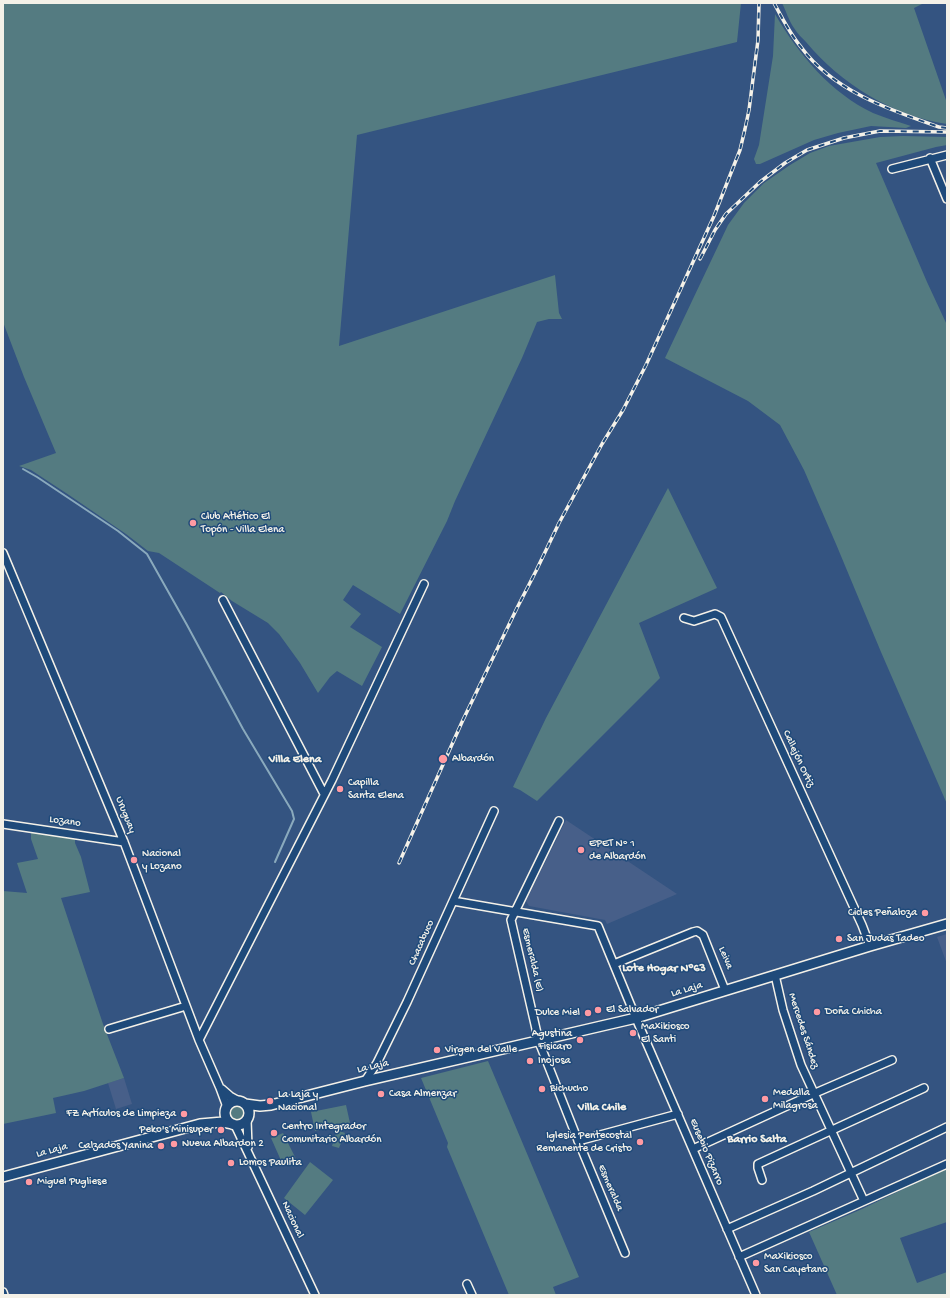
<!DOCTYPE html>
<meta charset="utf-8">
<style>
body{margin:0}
#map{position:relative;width:950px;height:1298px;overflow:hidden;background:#345481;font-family:"Gochi Hand",sans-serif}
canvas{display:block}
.frame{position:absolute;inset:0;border:4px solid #f4f1e8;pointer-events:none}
</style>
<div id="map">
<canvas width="950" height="1298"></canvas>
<div class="frame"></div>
</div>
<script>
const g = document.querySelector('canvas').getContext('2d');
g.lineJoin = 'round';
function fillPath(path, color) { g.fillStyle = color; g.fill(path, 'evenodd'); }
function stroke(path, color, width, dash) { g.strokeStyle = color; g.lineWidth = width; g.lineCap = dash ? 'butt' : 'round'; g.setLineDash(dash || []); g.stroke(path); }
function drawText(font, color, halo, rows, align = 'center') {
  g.font = font + ' "Gochi Hand",sans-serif'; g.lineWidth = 3; g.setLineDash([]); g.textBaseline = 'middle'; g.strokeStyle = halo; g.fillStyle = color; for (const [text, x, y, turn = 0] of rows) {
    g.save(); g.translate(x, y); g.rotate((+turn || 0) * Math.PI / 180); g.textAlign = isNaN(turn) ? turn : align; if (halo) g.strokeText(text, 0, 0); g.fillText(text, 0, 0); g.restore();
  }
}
fillPath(new Path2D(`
 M566 820 677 894 607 924 605 920 529 906 526 901Z
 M947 934V964L937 937Z
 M124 1078 132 1104 116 1109 108 1083Z`), '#475f89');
fillPath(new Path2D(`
 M3 3H741L737 42 357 135 339 346 555 275 559 313 562 319H549L537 322 522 358 455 501 447 521 400 614 353 585 343 600 361 614 350 627 382 647 362 686 337 671 330 677 318 693 300 663 279 634 268 623 232 601 221 592 220 593 159 553 148 551 126 534 69 495 31 470 19 466 56 453 24 377 3 322Z
 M782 3H924L914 8 947 103V124C893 116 841 84 806 42 802 38 797 33 794 28 789 21 786 11 782 3Z
 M775 14C799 55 831 93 873 113 885 118 899 122 911 126L906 128 871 126 838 133 814 140 760 164H756L754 159 759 145 773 56Z
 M903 136 947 137V145L936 147 876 163 927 282 947 325V804L881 652 836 544 804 470 780 425 748 401 665 358 728 225 744 203 764 183 790 165 810 153 829 146 880 137Z
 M668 488 717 588 639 623 660 678 537 801 520 790 513 787 546 718Z
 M31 831 75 838V843L81 857 90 892 61 898 103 1024 124 1078 84 1091 53 1098 56 1113 3 1124V891L27 893 17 863 38 859 31 839Z
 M488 1061 579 1277 553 1287 556 1295H509L447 1147 448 1143 421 1078Z
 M234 1105C240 1106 244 1109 245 1115L240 1120 232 1119 227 1114 228 1107Z
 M346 1105 350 1123 315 1131 311 1112Z
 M337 1130 345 1133 339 1148 332 1146Z
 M283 1133 296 1159 283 1165 271 1138Z
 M310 1162 333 1180 305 1215 284 1198Z
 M947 1168V1222L900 1238 917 1283 947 1272V1295H837L809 1232 862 1209Z`), '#547b81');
stroke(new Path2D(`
 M23 469 37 477 118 531 147 554 187 625 243 729 292 811 294 819 275 862`), '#8aaabd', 2);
const minor = new Path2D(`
 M930 158 947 199
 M892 169 947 155
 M3 553 124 842 199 1040 220 1088 227 1107
 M223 600 324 794
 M684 618 694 621 715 614 721 617 862 925 870 946
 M559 821 511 920 539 1042 577 1138 625 1253
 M3 824 124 842
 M453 901 598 926 638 1023 756 1295
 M614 964 693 932 697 931 703 935 725 990
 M775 975 783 1010 801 1065 864 1201
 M109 1029 186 1006
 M199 1040 332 780 424 584
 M365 1081 377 1063 407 1002 494 811
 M222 1089 230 1096 239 1101
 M247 1120 248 1147
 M235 1125 315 1295
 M578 1141 678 1114
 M693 1149 813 1094 892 1060
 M762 1180 758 1168V1164L924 1088
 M727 1229 813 1191 947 1127
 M739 1257 947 1164
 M467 1284 472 1295
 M3 1292 4 1295`);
const major = new Path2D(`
 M225 1113a12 12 0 1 1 24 0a12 12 0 1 1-24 0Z
 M245 1104 260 1106 271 1105 365 1081 636 1018 870 946 947 924
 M3 1177 200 1124 223 1122 233 1124`);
stroke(minor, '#f4f1e8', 10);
stroke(major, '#f4f1e8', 12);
stroke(minor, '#1f4a7a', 7);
stroke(major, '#1f4a7a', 9);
const rail = new Path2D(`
 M774 3C782 18 790 34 801 47 833 91 890 110 939 127L947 128
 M700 259 715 230 726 214 760 182 785 163 807 150 844 138 880 131 947 132
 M399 863 462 722 517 608 536 571 559 523 602 444 623 410 646 365 714 216 740 150 745 129 749 110 758 40 759 3`);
stroke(rail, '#f4f1e8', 3.5);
stroke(rail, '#1f4a7a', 2, [6]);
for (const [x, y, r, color] of [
 [193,523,4,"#ff9aa2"],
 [443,759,5,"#ff9aa2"],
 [340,789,4,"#ff9aa2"],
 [581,850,4,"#ff9aa2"],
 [134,860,4,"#ff9aa2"],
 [925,913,4,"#ff9aa2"],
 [839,939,4,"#ff9aa2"],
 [598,1010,4,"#ff9aa2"],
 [817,1012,4,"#ff9aa2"],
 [588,1013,4,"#ff9aa2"],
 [633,1033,4,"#ff9aa2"],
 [580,1040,4,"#ff9aa2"],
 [437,1050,4,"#ff9aa2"],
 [530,1061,4,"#ff9aa2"],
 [542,1089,4,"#ff9aa2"],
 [381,1094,4,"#ff9aa2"],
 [765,1099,4,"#ff9aa2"],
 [270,1101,4,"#ff9aa2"],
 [184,1114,4,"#ff9aa2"],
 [221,1130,4,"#ff9aa2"],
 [274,1133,4,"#ff9aa2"],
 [640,1142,4,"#ff9aa2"],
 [174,1144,4,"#ff9aa2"],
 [161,1146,4,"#ff9aa2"],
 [231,1163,4,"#ff9aa2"],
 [29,1182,4,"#ff9aa2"],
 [756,1263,4,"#ff9aa2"]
]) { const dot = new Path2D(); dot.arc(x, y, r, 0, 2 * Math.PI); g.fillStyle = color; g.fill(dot); stroke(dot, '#1f4a7a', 1.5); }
drawText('11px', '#f4f1e8', '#1f4a7a', [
 ["Club Atlético El",201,517],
 ["Topón - Villa Elena",201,530],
 ["Albardón",452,759],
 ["Capilla",348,783],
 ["Santa Elena",348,796],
 ["EPET Nº 1",589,844],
 ["de Albardón",589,857],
 ["Nacional",142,854],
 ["y Lozano",142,867],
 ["Cicles Peñaloza",917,913,"right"],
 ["San Judas Tadeo",847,939],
 ["El Salvador",606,1010],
 ["Doña Chicha",825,1012],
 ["Dulce Miel",580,1013,"right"],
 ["Maxikiosco",641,1027],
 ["El Santi",641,1040],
 ["Agustina",572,1034,"right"],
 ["Fisicaro",572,1047,"right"],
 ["Virgen del Valle",445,1050],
 ["Inojosa",538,1061],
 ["Bichucho",550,1089],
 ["Medalla",773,1093],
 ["Milagrosa",773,1106],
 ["Casa Almenzar",389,1094],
 ["La Laja y",278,1095],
 ["Nacional",278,1108],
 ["FZ Artículos de Limpieza",176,1114,"right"],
 ["Centro Integrador",282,1127],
 ["Comunitario Albardón",282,1140],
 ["Peko's Minisuper",213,1130,"right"],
 ["Iglesia Pentecostal",632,1136,"right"],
 ["Remanente de Cristo",632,1149,"right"],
 ["Nueva Albardon 2",182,1144],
 ["Calzados Yanina",153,1146,"right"],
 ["Lomos Paulita",239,1163],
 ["Miguel Pugliese",37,1182],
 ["Maxikiosco",764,1257],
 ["San Cayetano",764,1270]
], 'left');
drawText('11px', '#f4f1e8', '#1f4a7a', [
 ["Callejón Ortiz",798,759,65],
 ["Uruguay",125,815,68],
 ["Lozano",65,822,8],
 ["Chacabuco",422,943,-66],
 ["Leiva",725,958,68],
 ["Esmeralda (E)",532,960,77],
 ["La Laja",687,990,-17],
 ["Mercedes Sández",803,1031,72],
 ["La Laja",373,1067,-13],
 ["La Laja",52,1151,-15],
 ["Eusebio Pizarro",706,1152,67],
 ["Esmeralda",610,1188,67],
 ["Nacional",292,1220,65]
]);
drawText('bold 12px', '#f4f1e8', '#1f4a7a', [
 ["Villa Elena",295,760],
 ["Lote Hogar Nº63",664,969],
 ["Villa Chile",602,1108],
 ["Barrio Salta",757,1140]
]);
</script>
